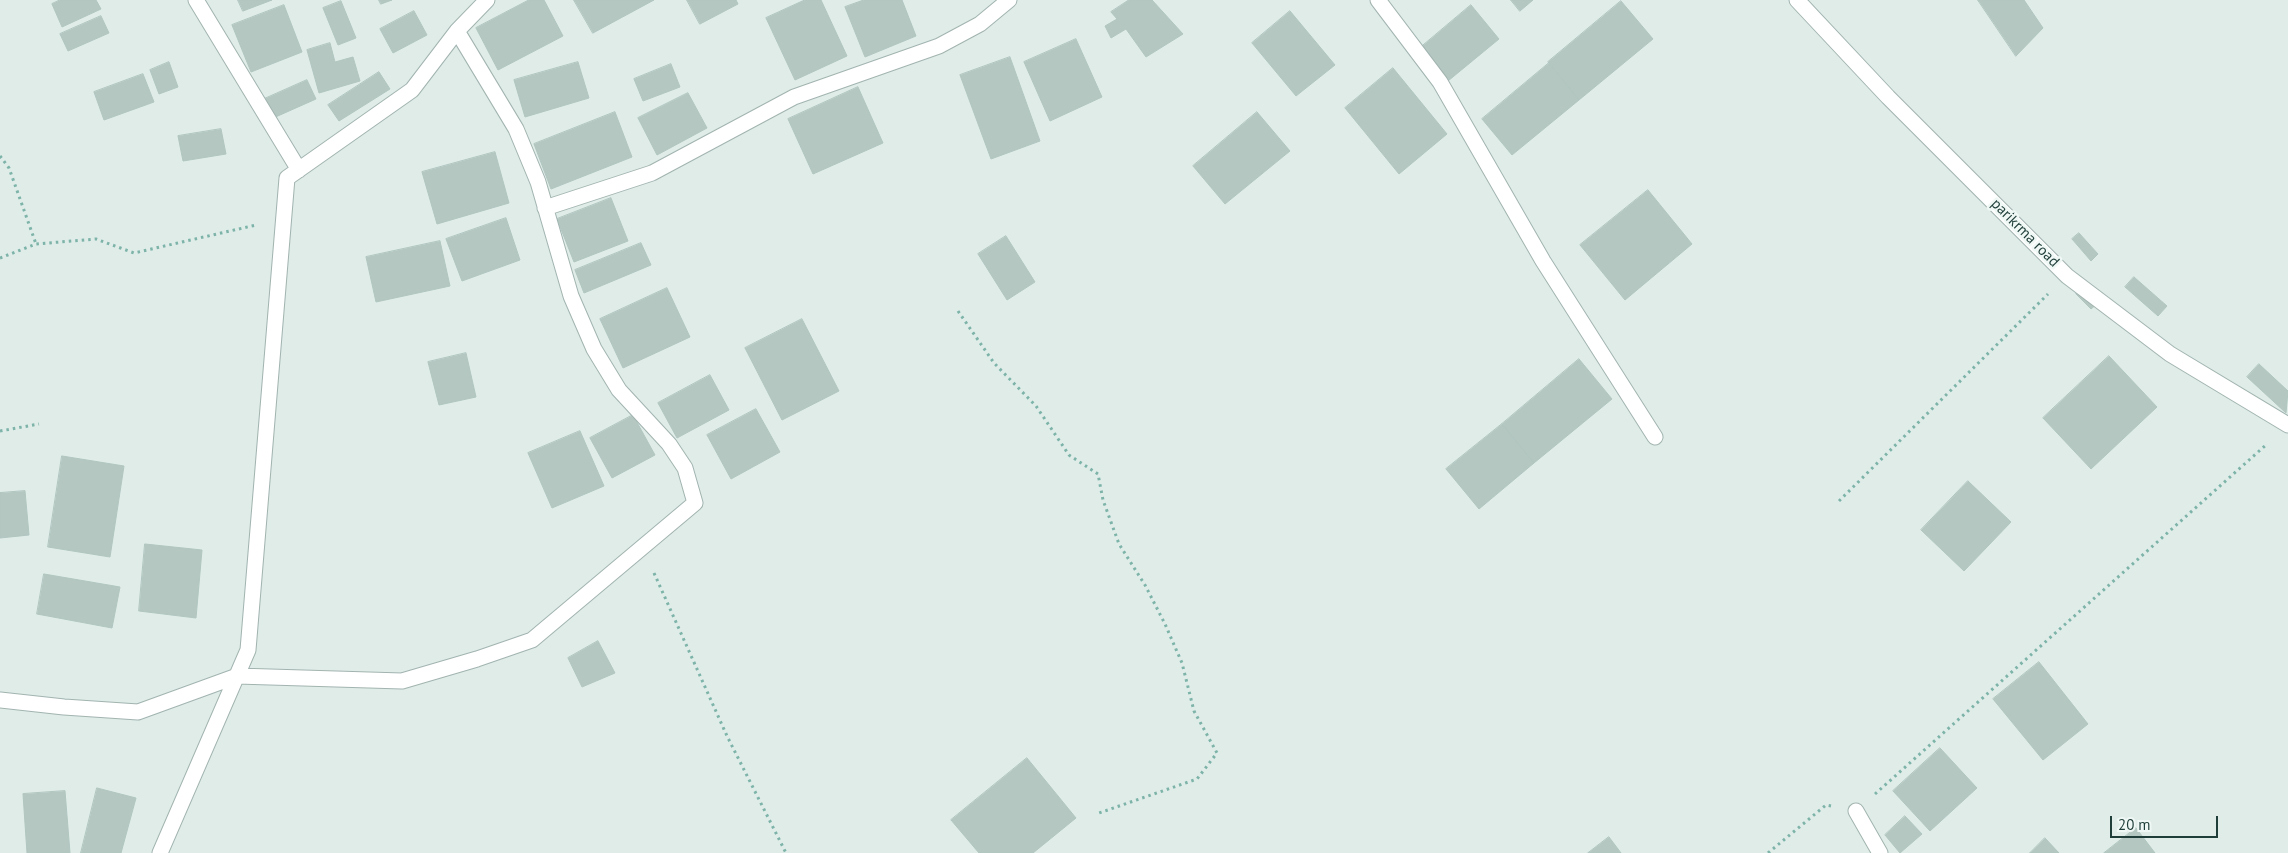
<!DOCTYPE html>
<style>
body{margin:0}
#map{position:relative;width:2288px;height:853px;overflow:hidden;background:#dfece8;font-family:"PT Sans",sans-serif}
canvas{display:block}
.scale{position:absolute;left:2110px;top:816px;width:108px;height:22px;box-sizing:border-box;border:2px solid #1f3e39;border-top:0;padding-left:6px;font-size:15px;line-height:18px;white-space:nowrap;color:#1f3e39;-webkit-text-stroke:4px #f0f8f5;paint-order:stroke}
</style>
<div id="map">
<canvas width="2288" height="853"></canvas>
<div class="scale">20 m</div>
</div>
<script>
const g = document.querySelector('canvas').getContext('2d');
g.lineJoin = 'round';
function fillPath(path, color) { g.fillStyle = color; g.fill(path, 'evenodd'); }
function stroke(path, color, width, dash) { g.strokeStyle = color; g.lineWidth = width; g.lineCap = dash ? 'butt' : 'round'; g.setLineDash(dash || []); g.stroke(path); }
function drawText(font, color, halo, rows, align = 'center') {
  g.font = font + ' "PT Sans",sans-serif'; g.lineWidth = 5; g.setLineDash([]); g.textBaseline = 'middle'; g.strokeStyle = halo; g.fillStyle = color; for (const [text, x, y, turn = 0] of rows) {
    g.save(); g.translate(x, y); g.rotate((+turn || 0) * Math.PI / 180); g.textAlign = isNaN(turn) ? turn : align; if (halo) g.strokeText(text, 0, 0); g.fillText(text, 0, 0); g.restore();
  }
}
const building = new Path2D(`
 M60 0H96L101 9 62 27 52 4Z
 M238 0H272L243 11Z
 M379 0H392L381 4Z
 M529 0H544L563 36 498 70 476 28Z
 M574 0H654L593 33Z
 M687 0H736L738 4 700 24Z
 M805 0H821L847 56 795 80 766 18Z
 M864 0H902L916 36 865 57 845 7Z
 M1129 0H1152L1183 34 1146 57 1126 29 1111 38 1105 26 1117 19 1111 12Z
 M1511 0H1533L1520 11Z
 M1978 0H2024L2043 28 2016 56Z
 M341 1 356 38 338 45 323 8Z
 M1621 1 1653 39 1579 100 1548 62Z
 M284 5 302 52 251 72 232 25Z
 M1471 5 1499 39 1448 81 1420 48Z
 M414 11 427 35 393 53 380 29Z
 M1290 11 1335 65 1296 96 1252 43Z
 M101 16 109 33 68 51 60 34Z
 M1076 39 1102 97 1050 121 1024 62Z
 M330 43 335 62 353 57 360 81 319 93 307 50Z
 M1010 57 1040 141 991 159 960 75Z
 M169 62 178 87 159 94 150 70Z
 M578 62 589 98 525 117 514 80Z
 M1549 63 1579 100 1512 155 1482 119Z
 M671 64 680 87 643 101 634 79Z
 M1393 68 1447 134 1399 174 1345 108Z
 M379 72 390 89 339 121 328 105Z
 M143 74 154 102 104 120 94 92Z
 M307 80 316 99 271 119 262 100Z
 M858 87 883 143 813 174 788 119Z
 M688 93 707 128 657 155 638 118Z
 M615 112 632 157 551 189 534 144Z
 M1257 112 1290 151 1225 204 1193 166Z
 M221 129 226 154 183 161 178 136Z
 M495 152 509 203 437 224 422 172Z
 M1648 190 1692 244 1625 300 1580 245Z
 M611 198 628 241 574 262 557 219Z
 M506 218 520 260 462 281 446 239Z
 M2079 233 2098 254 2091 261 2072 239Z
 M1006 236 1035 282 1007 300 978 254Z
 M440 241 450 286 376 302 366 257Z
 M641 243 651 265 584 293 575 270Z
 M2134 277 2167 306 2158 316 2125 287Z
 M667 288 690 337 623 368 600 319Z
 M2081 288 2097 304 2091 309 2076 294Z
 M802 319 839 391 782 420 745 348Z
 M466 353 476 397 439 405 428 362Z
 M2109 356 2157 407 2091 469 2043 418Z
 M1579 359 1612 399 1534 463 1502 424Z
 M2259 364 2288 391 2286 413 2247 377Z
 M710 375 729 410 677 438 658 403Z
 M756 409 780 452 731 479 707 435Z
 M633 415 655 455 612 478 590 438Z
 M1502 424 1534 463 1479 509 1446 469Z
 M580 431 604 486 552 508 528 453Z
 M62 456 124 466 110 557 48 547Z
 M1968 481 2011 522 1964 571 1921 530Z
 M25 491 29 535 0 538V493Z
 M145 544 202 550 196 618 139 611Z
 M44 574 120 587 112 628 37 614Z
 M598 641 615 673 582 687 568 658Z
 M2039 662 2088 724 2043 760 1993 699Z
 M1940 748 1977 788 1930 831 1893 791Z
 M1027 758 1076 818 1033 853H979L951 820Z
 M97 788 136 798 121 853H81Z
 M65 791 70 853H27L23 794Z
 M1905 816 1922 834 1900 853 1885 835Z
 M2136 828 2155 853H2104Z
 M1609 837 1621 853H1588Z
 M2045 838 2059 853H2030Z`);
fillPath(building, '#b5c7c1');
stroke(building, '#b1c6c0', 1);
const minor = new Path2D(`
 M196 0 299 170
 M1378 0 1440 82 1543 261 1655 437
 M1797 0 1888 97 2067 276 2170 354 2288 425
 M545 208 652 173 794 97 939 46 980 24 1009 0
 M0 700 64 707 138 712 237 676 402 681 477 659 532 640 695 503 685 468 669 444 619 390 594 349 571 296 538 182 516 129 457 31
 M1856 811 1880 853
 M160 853 248 650 287 178 412 90 457 31 487 0`);
stroke(minor, '#a2b4b0', 17);
stroke(new Path2D(`
 M0 156 9 168 36 244
 M0 258 36 244 96 239 134 253 256 225
 M958 311 994 363 1036 406 1069 455 1098 474 1103 500 1119 544 1145 585 1165 624 1182 663 1194 711 1217 753 1197 779 1099 813
 M0 431 39 424
 M1839 501 2048 294
 M654 573 727 736 786 853
 M1875 794 2267 444
 M1768 853 1826 805 1831 806`), '#7db3a8', 3, [2.5, 4]);
stroke(minor, '#fff', 15);
drawText('15px', '#1f3e39', '#f0f8f5', [
 ["parikrma road",2025,233,45]
]);
</script>
